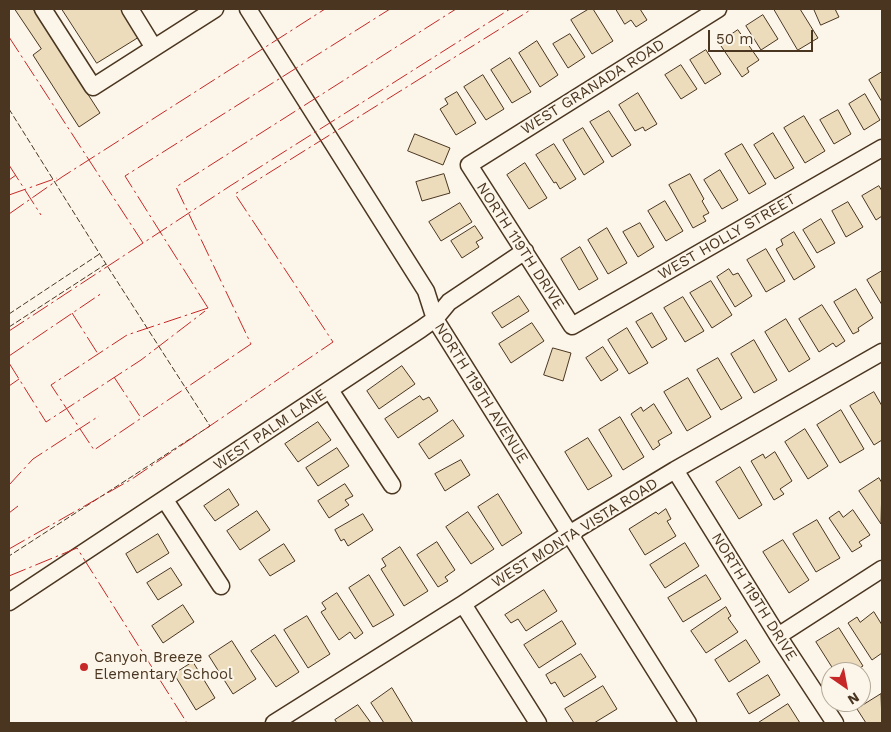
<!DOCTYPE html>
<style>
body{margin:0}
#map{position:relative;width:891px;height:732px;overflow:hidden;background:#fbf6e9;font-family:"Work Sans",sans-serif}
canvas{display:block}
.frame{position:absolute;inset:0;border:10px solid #4a3520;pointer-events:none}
.north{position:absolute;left:821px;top:662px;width:50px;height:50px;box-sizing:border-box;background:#fbf6e9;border:1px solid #b4a999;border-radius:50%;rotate:147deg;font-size:14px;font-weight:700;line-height:20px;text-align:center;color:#4a3520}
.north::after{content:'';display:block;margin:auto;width:18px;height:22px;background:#c62828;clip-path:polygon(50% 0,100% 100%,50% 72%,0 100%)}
.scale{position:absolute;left:708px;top:30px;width:105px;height:22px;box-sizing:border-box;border:2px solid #4a3520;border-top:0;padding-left:6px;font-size:15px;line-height:18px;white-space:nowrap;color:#4a3520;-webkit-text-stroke:4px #fbf6e9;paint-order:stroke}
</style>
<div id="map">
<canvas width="891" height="732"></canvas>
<div class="frame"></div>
<div class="north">N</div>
<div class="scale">50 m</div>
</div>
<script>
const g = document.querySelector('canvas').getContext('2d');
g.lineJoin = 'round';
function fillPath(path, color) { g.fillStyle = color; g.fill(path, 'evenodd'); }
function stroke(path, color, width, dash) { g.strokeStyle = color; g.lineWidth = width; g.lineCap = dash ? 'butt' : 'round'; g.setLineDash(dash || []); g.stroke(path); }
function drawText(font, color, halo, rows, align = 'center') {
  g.font = font + ' "Work Sans",sans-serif'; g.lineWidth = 4; g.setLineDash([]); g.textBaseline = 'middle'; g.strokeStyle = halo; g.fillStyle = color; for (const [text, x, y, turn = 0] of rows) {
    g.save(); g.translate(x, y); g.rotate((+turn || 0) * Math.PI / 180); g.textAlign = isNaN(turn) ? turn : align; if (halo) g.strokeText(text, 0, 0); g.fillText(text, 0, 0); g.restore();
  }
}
const building = new Path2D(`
 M15 9H33L100 113 79 127 33 55 41 49Z
 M62 9H121L139 37 97 63Z
 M589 9H593L613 41 592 54 571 20Z
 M616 9H640L647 20 636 27 631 20 625 24Z
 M774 9H800L818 38 798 50Z
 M814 9H835L839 17 821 25Z
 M763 15 778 39 761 50 746 26Z
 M738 30 759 60 747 68 749 72 742 77 719 43Z
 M570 34 585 57 568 68 553 44Z
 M537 41 558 75 540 87 519 53Z
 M706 50 721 74 705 84 690 60Z
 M510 58 531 92 512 103 491 70Z
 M681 65 697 89 681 99 665 75Z
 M882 72V102L869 80Z
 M483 75 504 109 486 120 464 87Z
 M457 92 476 123 456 135 440 109 448 104 445 99Z
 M638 93 657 124 645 131 643 127 635 131 619 105Z
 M865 94 880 120 864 130 849 104Z
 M838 110 851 134 834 144 820 120Z
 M609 111 631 145 612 157 590 122Z
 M804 116 825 151 805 163 784 128Z
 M583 128 604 162 584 175 563 140Z
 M773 133 794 168 775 179 754 145Z
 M415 134 450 148 443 165 408 151Z
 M554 144 576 179 560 189 556 182 554 183 536 155Z
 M742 144 766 184 749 194 725 154Z
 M525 163 547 198 529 209 507 175Z
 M720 170 738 200 722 209 704 180Z
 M444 174 450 193 422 201 416 182Z
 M690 174 704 199 702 201 709 213 703 216 706 221 693 228 669 185Z
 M879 186 882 191V216L876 220 862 196Z
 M665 201 683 231 666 241 648 211Z
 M848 202 863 227 846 237 832 211Z
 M460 203 472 222 441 241 429 222Z
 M821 219 835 243 817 253 803 230Z
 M640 223 654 247 638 257 623 232Z
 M475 226 483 238 476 242 479 247 462 258 451 241Z
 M607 228 627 263 608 274 588 240Z
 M794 232 815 267 794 280 776 249 783 245 781 240Z
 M580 247 598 279 579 290 561 259Z
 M766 249 785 281 766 292 747 260Z
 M729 269 733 275 738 273 752 296 735 307 717 277Z
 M882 271V305L867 280Z
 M711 281 732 315 712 328 690 293Z
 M856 289 873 318 858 328 859 331 853 334 834 302Z
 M519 296 529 311 502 328 492 313Z
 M683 297 704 331 685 342 664 308Z
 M822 305 845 341 836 347 833 343 819 352 799 319Z
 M652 313 667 339 652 348 636 322Z
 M786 319 810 359 789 372 765 332Z
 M532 323 544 341 511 363 499 344Z
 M627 328 648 363 629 374 608 340Z
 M754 340 777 380 754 393 731 354Z
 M603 347 618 370 601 381 586 358Z
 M553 348 571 353 563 381 544 375Z
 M718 358 742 398 721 410 697 370Z
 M402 366 415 384 379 409 367 391Z
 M688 378 711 417 687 431 664 392Z
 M874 392 882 406V440L874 445 850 406Z
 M420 396 423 400 429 397 438 411 398 438 385 419Z
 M654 404 672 433 658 441 660 445 653 450 631 414 641 407 643 411Z
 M841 410 864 449 840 463 817 425Z
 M620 417 644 457 623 470 599 430Z
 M453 420 464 436 429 459 419 444Z
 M318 422 331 440 298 462 285 444Z
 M805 429 828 466 808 479 785 442Z
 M588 438 612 476 588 490 565 452Z
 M337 448 349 466 318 486 306 468Z
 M775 452 792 481 780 489 784 494 774 500 751 461 763 454 765 458Z
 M461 460 470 475 445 491 435 474Z
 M740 467 762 505 739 519 716 482Z
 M879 478 882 483 881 524 859 491Z
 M345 484 353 496 345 500 349 505 329 518 318 501Z
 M229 489 239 505 215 521 204 506Z
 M498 494 522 533 502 546 478 507Z
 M666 509 671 519 667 521 676 536 645 555 629 529 656 512 658 514Z
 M853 510 870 535 859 542 862 546 852 552 829 518 839 511 843 517Z
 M257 511 270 530 240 550 227 531Z
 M468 512 494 549 471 564 446 527Z
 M363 514 373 530 348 546 344 539 341 541 335 530Z
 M817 520 840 558 816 572 793 534Z
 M158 534 169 553 137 573 126 554Z
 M783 540 809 580 789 593 763 552Z
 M437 542 455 570 445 577 448 581 438 587 417 555Z
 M685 543 699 566 665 588 650 565Z
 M284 544 295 561 270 576 259 560Z
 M400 547 428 591 404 606 381 569 386 566 382 559Z
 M171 568 182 585 158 600 147 583Z
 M369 575 394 615 373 627 349 588Z
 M706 575 721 599 683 622 668 598Z
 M544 590 557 611 526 631 518 619 511 623 505 615Z
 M337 593 363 633 355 639 350 632 339 640 321 612 326 609 322 603Z
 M183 605 194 622 163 643 152 626Z
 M726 607 731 616 728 618 738 632 706 653 691 631Z
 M874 612 882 625V653L872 660 848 623 857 617 860 622Z
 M307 616 330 654 308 668 284 630Z
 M562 621 576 644 539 668 524 645Z
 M839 628 863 666 853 672H835L816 642Z
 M275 635 299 672 276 687 251 651Z
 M746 640 760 662 729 682 715 660Z
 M232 641 256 679 233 694 209 656Z
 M581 654 596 677 564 697 555 682 551 684 546 675Z
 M193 662 215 698 196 710 174 674Z
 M768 675 780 695 749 714 737 694Z
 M603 686 617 709 594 723H574L565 709Z
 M392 688 413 723H384L371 703Z
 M881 694 882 723H866L857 709Z
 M788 704 800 723H758Z
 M358 705 371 723H337L335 720Z`);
fillPath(building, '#ecdcbc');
stroke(building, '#4a3520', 1);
const minor = new Path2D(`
 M43 9 93 87 154 48 130 9
 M248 9 426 291 435 319 688 723
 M718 9 469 165 572 326 882 148
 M154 48 215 9
 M330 390 392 485
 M675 470 778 636 835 723
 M165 500 221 586
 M9 602 421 329 435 319 449 302 525 251
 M463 604 538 723
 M778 636 882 569
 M274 723 463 604 569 534 675 470 882 352`);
stroke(minor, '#4a3520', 19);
stroke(minor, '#fbf6e9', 16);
stroke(new Path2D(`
 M9 109 106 264
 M9 314 101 253
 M9 327 106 264 210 426 9 556`), '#4a3520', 1, [6, 2.5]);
stroke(new Path2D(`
 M9 37 143 243
 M9 165 41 215
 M9 180 16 175
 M9 195 57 178
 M9 214 62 177 325 9
 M208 308 127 335 51 385 94 450 251 344 176 187 456 9
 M208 308 125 176 390 9
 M72 313 98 354
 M9 331 230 186 510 9
 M9 356 102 293
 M9 363 46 422 141 360 205 311
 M114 377 141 418
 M9 386 19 379
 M9 485 33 459 99 416
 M9 513 18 506
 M9 549 132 479 333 342 235 194 532 9
 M9 576 77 548 187 723`), '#c62828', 1, [18, 4, 2.5, 4]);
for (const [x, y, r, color] of [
 [84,667,5,"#c62828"]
]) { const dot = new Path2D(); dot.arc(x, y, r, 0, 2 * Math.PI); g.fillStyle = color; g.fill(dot); stroke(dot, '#fbf6e9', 2); }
drawText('15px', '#4a3520', '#fbf6e9', [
 ["WEST GRANADA ROAD",593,87,-32],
 ["WEST HOLLY STREET",727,237,-30],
 ["NORTH 119TH DRIVE",520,246,57],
 ["NORTH 119TH AVENUE",481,393,58],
 ["WEST PALM LANE",270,430,-34],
 ["WEST MONTA VISTA ROAD",575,533,-32],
 ["NORTH 119TH DRIVE",754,597,58]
]);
drawText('15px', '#4a3520', '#fbf6e9', [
 ["Canyon Breeze",94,658],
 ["Elementary School",94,675]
], 'left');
</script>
